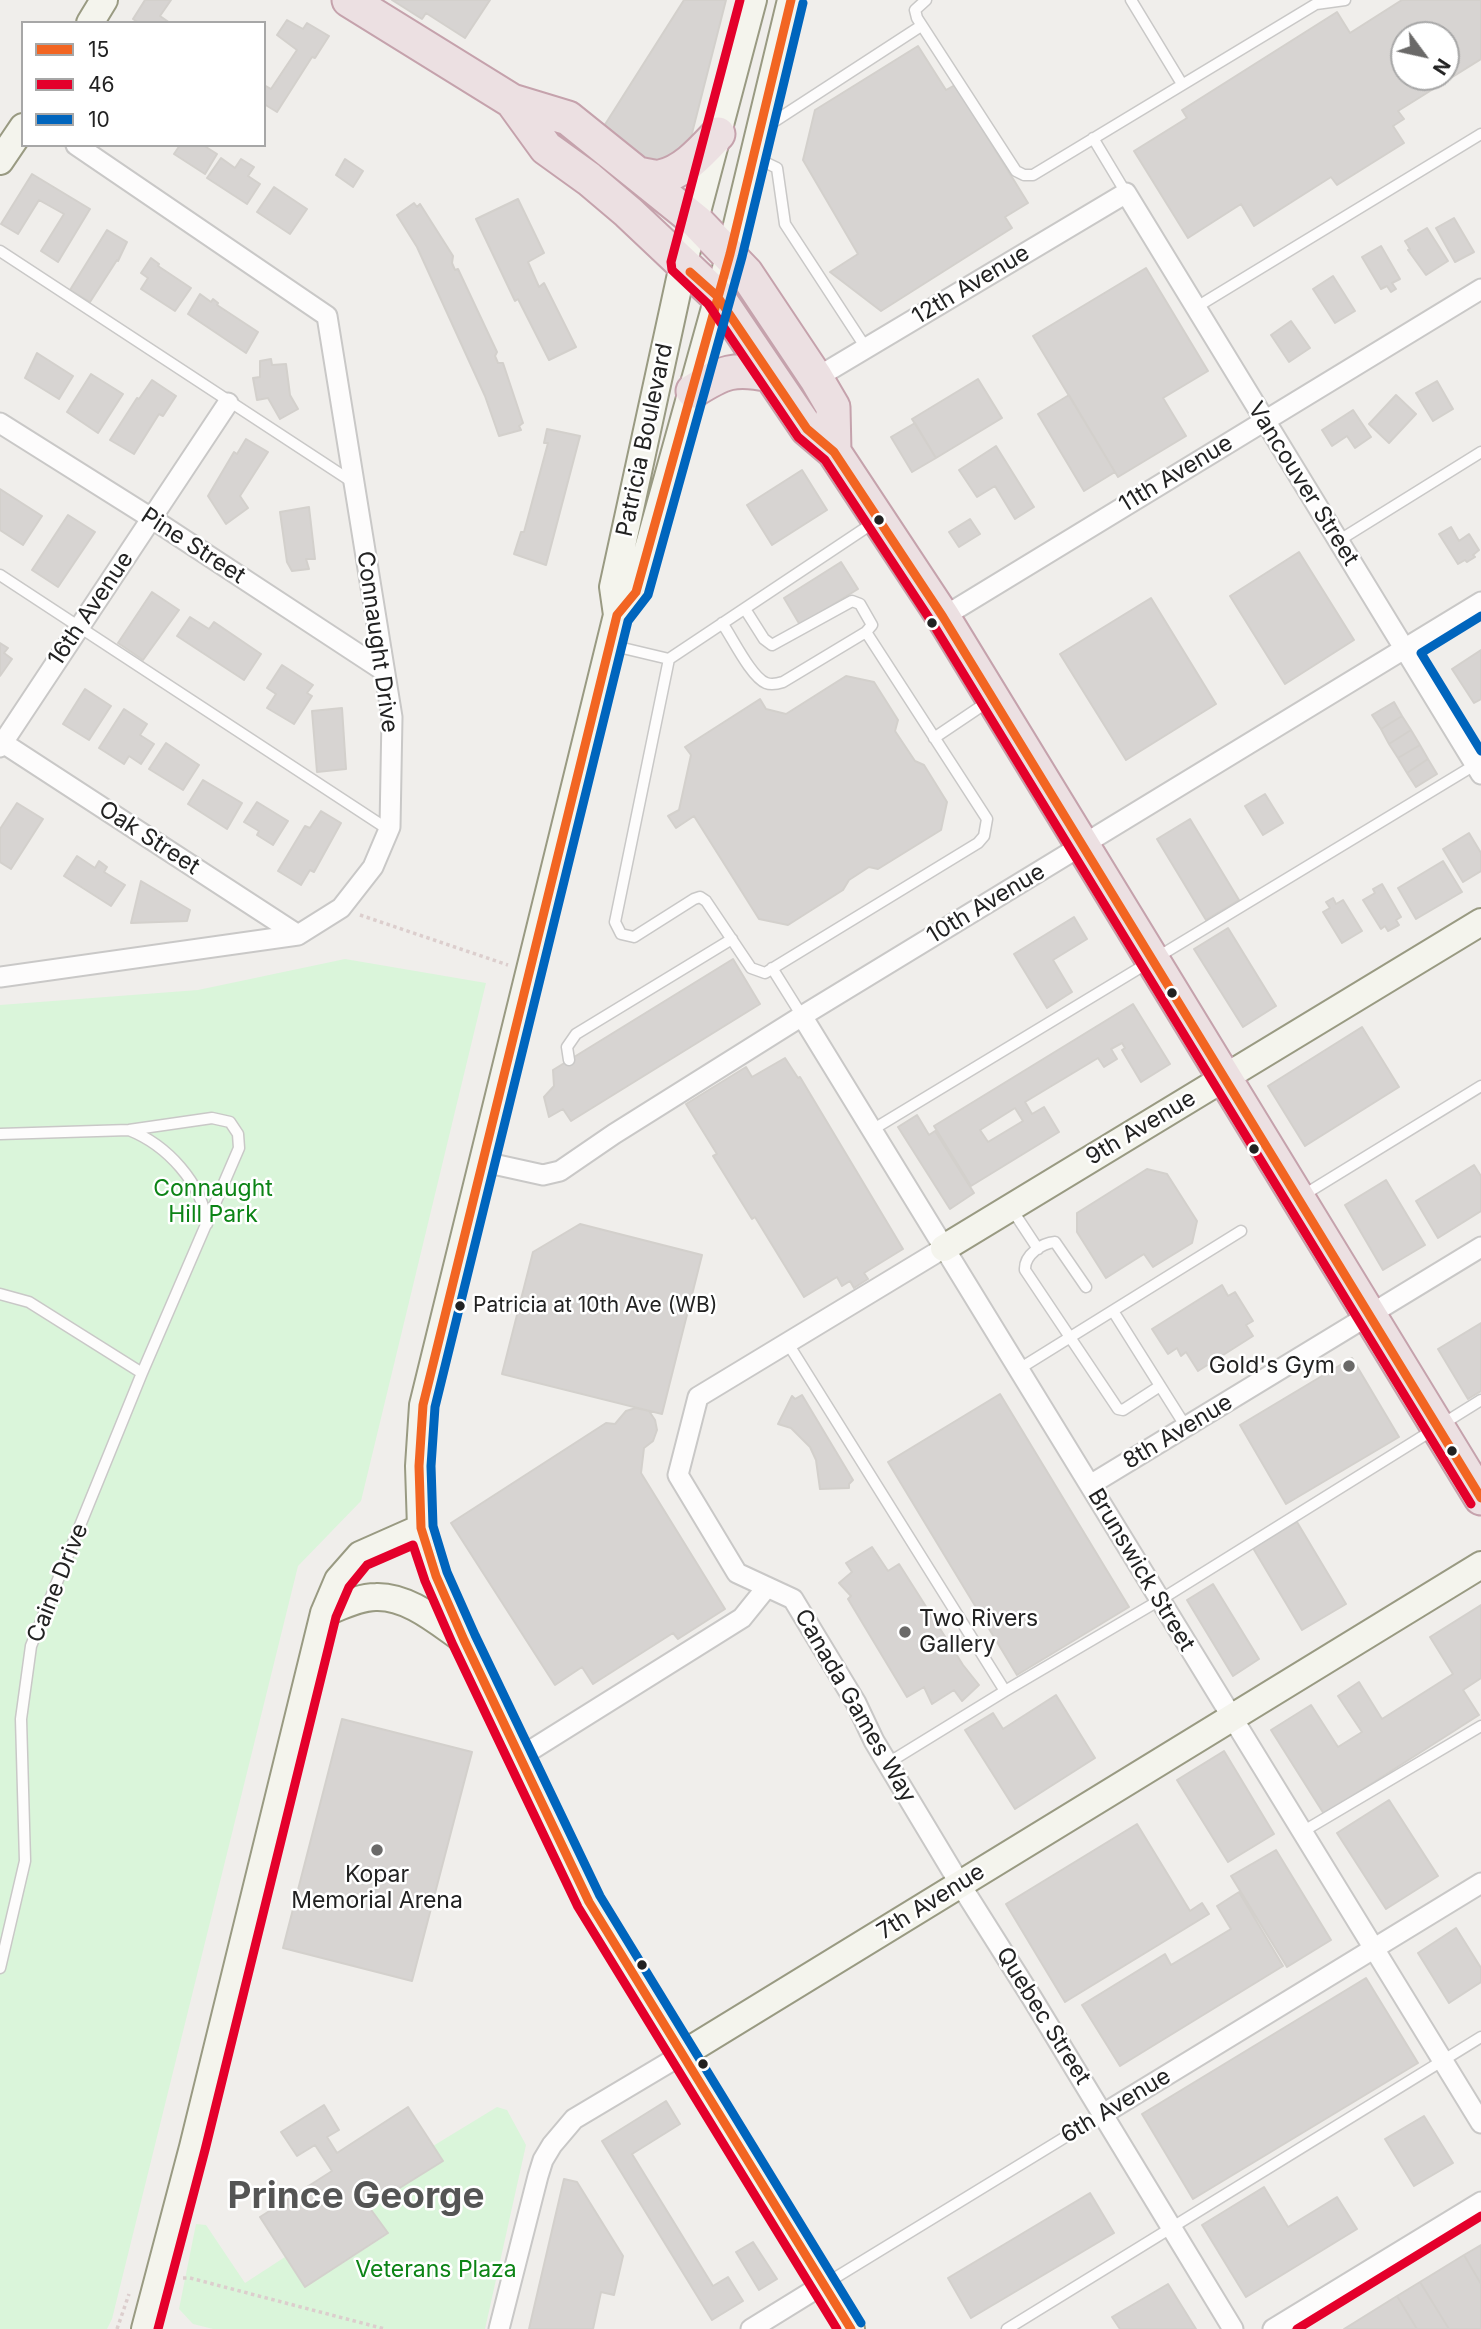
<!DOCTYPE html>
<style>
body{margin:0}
#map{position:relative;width:1481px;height:2329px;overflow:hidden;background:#f0eeeb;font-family:Inter,sans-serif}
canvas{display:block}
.legend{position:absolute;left:21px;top:21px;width:245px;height:126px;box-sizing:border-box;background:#fff;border:2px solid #a7a7a7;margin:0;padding:9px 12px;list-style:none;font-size:21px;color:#222}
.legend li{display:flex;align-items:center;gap:14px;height:35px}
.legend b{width:35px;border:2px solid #a7a7a7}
.north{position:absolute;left:1390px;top:21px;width:70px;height:70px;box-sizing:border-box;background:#fff;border:2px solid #a7a7a7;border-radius:50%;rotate:123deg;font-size:19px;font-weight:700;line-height:28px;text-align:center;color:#222}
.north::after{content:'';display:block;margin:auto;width:24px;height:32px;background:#6a6968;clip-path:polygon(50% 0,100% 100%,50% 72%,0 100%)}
</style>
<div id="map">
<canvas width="1481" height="2329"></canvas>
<ul class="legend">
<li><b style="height:9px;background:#f26522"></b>15</li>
<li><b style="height:9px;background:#e4002b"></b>46</li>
<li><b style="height:9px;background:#0065bd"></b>10</li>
</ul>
<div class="north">N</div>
</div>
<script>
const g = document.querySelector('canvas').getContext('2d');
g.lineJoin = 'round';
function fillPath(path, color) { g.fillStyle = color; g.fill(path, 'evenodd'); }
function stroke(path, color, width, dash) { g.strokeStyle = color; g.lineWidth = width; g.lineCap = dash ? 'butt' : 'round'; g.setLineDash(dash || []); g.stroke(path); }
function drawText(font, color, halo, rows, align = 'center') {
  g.font = font + ' Inter,sans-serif'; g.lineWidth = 5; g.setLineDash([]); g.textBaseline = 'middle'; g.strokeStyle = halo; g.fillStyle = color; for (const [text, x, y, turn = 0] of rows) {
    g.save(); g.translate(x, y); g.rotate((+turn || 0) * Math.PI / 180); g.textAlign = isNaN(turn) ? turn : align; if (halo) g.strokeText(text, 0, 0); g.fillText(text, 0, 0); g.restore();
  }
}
fillPath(new Path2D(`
 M345 959 486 983 361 1501 298 1566 112 2319 107 2329H0V1005L198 990Z
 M497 2107 507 2110 526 2145 485 2329H213L193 2324 179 2309 196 2224 206 2225 245 2283 285 2257 305 2287 388 2234 369 2207 442 2161 433 2146Z`), '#daf5da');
const building = new Path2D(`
 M145 0H171L160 16 170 23H139L133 19Z
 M392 0H490L465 38 426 13 422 19Z
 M684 0H726L689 145 655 173 599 134Z
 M1402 0H1481V59L1398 111 1404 119 1393 126 1404 143 1337 185 1331 177 1254 226 1241 204 1188 238 1134 151 1187 118 1182 110 1337 12 1350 33ZM1404 35H1446V77H1404Z
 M287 20 303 29 307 23 329 36 315 58 312 57 277 112 264 104V85L271 89 297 50 277 35Z
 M918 46 946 90 955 85 1028 203 1005 217 1012 228 881 311 830 272 858 254 803 160 815 110Z
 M180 145H203L217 154 205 174 174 154Z
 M221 158 235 168 241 159 254 167 248 176 260 184 247 204 207 178Z
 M345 159 363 171 353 187 336 175Z
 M32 174 90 209 58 262 41 251 64 214 39 200 18 234 1 224Z
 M274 187 307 209 290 234 257 212Z
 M518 199 544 253 528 262 539 287 544 283 576 347 549 360 518 299 515 301 476 219Z
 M414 203 417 207 420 204 453 256 452 263 455 270 458 269 497 352 495 356 498 363H503L523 423 519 426 521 430 499 436 485 396 417 247 397 215Z
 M1454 218 1474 252 1455 262 1436 228Z
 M1427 228 1448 261 1426 275 1408 250 1410 249 1405 241Z
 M107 230 127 242 118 261 117 260 90 302 70 290Z
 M1381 246 1400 279 1392 283 1396 289 1391 292 1387 286 1381 289 1362 257Z
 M151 258 159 264 158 266 191 288 175 311 141 289 148 278 141 273Z
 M1146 268 1208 371 1163 398 1186 436 1118 477 1033 336Z
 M1333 276 1355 311 1335 323 1313 289Z
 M200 294 211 302 213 299 218 303 217 305 258 332 246 353 188 314Z
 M1291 321 1310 348 1289 362 1271 335Z
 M37 353 73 376 59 399 25 378Z
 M271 359 272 365 286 364 290 395 298 409 280 419 268 398 257 400 253 378 260 377V361Z
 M91 374 123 394 98 433 67 412Z
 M978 379 1002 418 936 458 912 419Z
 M152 380 176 396 163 416 159 414 134 454 110 440 137 398 139 399Z
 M1437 381 1453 409 1433 421 1416 393Z
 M1069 395 1115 472 1084 491 1038 414Z
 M1396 395 1416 414 1389 443 1369 424Z
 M1353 410 1371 437 1355 448 1347 436 1332 446 1322 430Z
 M915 423 936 458 912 472 891 437Z
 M547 429 580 436 546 565 514 554 521 532H524L548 443H544Z
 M246 439 268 452 240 496 248 508 226 524 208 496 234 452 237 454Z
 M996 446 1034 507 1015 519 995 486 977 497 959 470Z
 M802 470 827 510 772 545 747 505Z
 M0 489 42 516 23 545 0 530Z
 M309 507 315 559H306L309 569 292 571 287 562 280 512Z
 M68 515 95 532 58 587 32 570Z
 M970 519 980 534 959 547 949 532Z
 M1451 527 1459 541 1469 534 1479 550 1473 555 1475 557 1467 562 1465 560 1458 564 1439 534Z
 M1299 552 1354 640 1285 684 1230 596Z
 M841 562 858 589 800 625 784 598Z
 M152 592 179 610 143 660 118 643Z
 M1151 598 1216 704 1126 760 1060 654Z
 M190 617 209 629 214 622 261 654 244 680 177 636Z
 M0 643 8 648 4 653 12 659 0 676Z
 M1481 650V699L1474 703 1452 669Z
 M282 665 313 685 307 693 312 696 294 724 267 708 276 694 267 688Z
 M846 676 874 682 898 720 895 731 915 761 924 765 947 802 941 830 878 869 869 867 849 880 843 890 788 925 759 919 694 816 676 828 668 816 679 810 691 755 685 747 760 699 766 709 786 714Z
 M85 689 111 706 89 740 63 724Z
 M1394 702 1402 716 1381 729 1372 715Z
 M342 708 346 769 317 772 312 711Z
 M124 709 147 724 140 735 154 744 141 764 129 756 124 764 99 748Z
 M1402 716 1411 730 1389 744 1381 729Z
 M1411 730 1420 745 1398 758 1389 744Z
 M166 743 199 765 183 790 149 769Z
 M1420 745 1428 759 1407 773 1398 758Z
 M1428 759 1437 774 1416 787 1407 773Z
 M203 780 242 803 227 829 188 804Z
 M1265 794 1283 823 1263 835 1245 806Z
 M257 802 288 821 273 845 257 835 259 831 244 822Z
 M17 803 43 819 11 869 0 862V829Z
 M321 811 341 823 314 872 310 870 301 885 278 871 305 826 310 828Z
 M1190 819 1239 900 1206 920 1157 839Z
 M1469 833 1481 853V871L1463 882 1443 849Z
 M77 856 95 868 99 861 107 867 104 872 125 885 111 906 64 876Z
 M1443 861 1462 892 1416 919 1398 888Z
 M141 881 190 910 187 921 131 923Z
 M1382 884 1401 917 1396 920 1399 925 1388 931 1385 926 1381 929 1363 900 1375 893 1373 889Z
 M1333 898 1336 904 1343 900 1362 931 1342 943 1323 912 1330 908 1326 902Z
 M1074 917 1087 939 1053 960 1072 992 1047 1008 1014 954Z
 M1228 928 1276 1006 1243 1027 1194 949Z
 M733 959 760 1004 571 1121 563 1109 549 1117 544 1097 554 1086 553 1070Z
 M1133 1004 1170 1064 1141 1082 1122 1050 1125 1048 1122 1043 1111 1049 1117 1059 1104 1067 1098 1058 1025 1102 1032 1114 1044 1107 1059 1132 971 1186 934 1126ZM1015 1108 1023 1121 988 1142 980 1130Z
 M1362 1027 1399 1087 1305 1146 1268 1086Z
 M785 1058 798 1078 800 1077 903 1249 864 1273 868 1279 854 1288 850 1281 842 1286 837 1277 804 1297 755 1217 752 1219 713 1156 717 1154 686 1104 746 1067 752 1077Z
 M917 1115 929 1135 935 1131 974 1193 950 1209 898 1127Z
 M1474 1165 1481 1176V1211L1438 1238 1416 1201Z
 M1147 1169 1167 1174 1197 1221 1192 1243 1153 1267 1144 1254 1106 1278 1077 1232V1213Z
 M1386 1180 1425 1245 1383 1270 1345 1205Z
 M580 1224 702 1255 662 1414 502 1374 533 1252Z
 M1222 1285 1228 1296 1235 1292 1253 1321 1246 1325 1253 1336 1198 1371 1186 1352 1181 1356 1177 1348 1168 1354 1152 1329Z
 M1481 1323V1391L1468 1399 1438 1349Z
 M1352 1358 1399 1437 1286 1504 1240 1425Z
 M1000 1394 1129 1607 1017 1675 888 1462Z
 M802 1395 853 1480 849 1484V1488L820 1489 816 1460 810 1447 791 1428 778 1424 792 1396 795 1399Z
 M636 1408 649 1411 655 1420 657 1430 653 1441 644 1448 641 1473 725 1609 678 1639 673 1633 593 1684 582 1667 555 1685 451 1523 606 1423 615 1424 626 1411Z
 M1297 1522 1346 1604 1302 1630 1253 1548Z
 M872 1547 888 1571 899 1564 963 1665 979 1685 962 1701 954 1690 932 1704 924 1687 907 1697 848 1599 851 1596 839 1583 852 1572 846 1563Z
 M1213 1584 1259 1659 1233 1676 1187 1600Z
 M1481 1605V1678L1463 1690 1479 1715 1324 1814 1271 1730 1311 1705 1338 1747 1362 1732 1338 1696 1359 1682 1382 1719 1453 1674 1430 1637Z
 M1056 1695 1095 1758 1015 1809 965 1730 993 1713 1003 1729Z
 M342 1719 472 1752 412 1981 283 1948Z
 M1224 1751 1274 1834 1228 1862 1177 1780Z
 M1389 1800 1438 1876 1386 1909 1337 1833Z
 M1137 1824 1190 1911 1202 1903 1209 1914 1065 2002 1006 1904Z
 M1276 1850 1331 1940 1287 1967 1231 1876Z
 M1239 1892 1283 1966 1120 2066 1082 2005 1165 1954 1171 1965 1231 1929 1217 1906Z
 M1456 1928 1481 1968V1982L1449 2003 1418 1953Z
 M1366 1978 1418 2063 1193 2199 1142 2114Z
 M666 2101 680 2124 632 2154 713 2286 728 2277 743 2301 712 2320 602 2141Z
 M324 2105 339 2130 327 2137 337 2153 408 2107 443 2161 369 2207 388 2233 305 2287 260 2217 332 2171 315 2145 297 2156 281 2132Z
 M1424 2116 1453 2163 1414 2186 1385 2139Z
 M564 2179 577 2182 623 2256 614 2295 601 2292 593 2329H529Z
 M1264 2187 1288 2227 1337 2197 1357 2229 1246 2297 1202 2225Z
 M1090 2193 1114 2233 971 2318 948 2278Z
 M753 2242 777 2279 759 2290 736 2252Z
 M1481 2245V2284L1464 2255Z
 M1464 2255 1481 2284V2329H1449L1420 2282Z
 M1420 2282 1449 2329H1417L1397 2296Z
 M1168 2284 1196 2329H1120L1112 2317Z
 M1397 2296 1417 2329H1344Z`);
fillPath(building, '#d7d4d2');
stroke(building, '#d3d0cc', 2);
const lane = new Path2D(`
 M926 0 915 10 917 18 1016 171 1024 175H1033L1316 4 1345 0
 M1131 0 1182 84
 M763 119 775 121 921 26
 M1093 138 1126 193
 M754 157 777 168 785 224 866 348
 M0 251 354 483
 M1195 308 1481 134
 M1338 541 1481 452
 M0 575 389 830
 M722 623C732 637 751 677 766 683 771 685 777 684 783 682L866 632 872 625 860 604 852 601 772 645 764 639 745 609
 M610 645 669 659 615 922 621 934 634 937 694 899 700 897 706 901 751 968 765 973 978 843 984 836 987 819 866 632
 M669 659 876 521
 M934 738 989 701
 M772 968 802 1016
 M569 1060 567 1047 576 1034 732 939
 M129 1130C167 1145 202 1183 207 1224
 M872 1130 1478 763
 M0 1134 129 1130 212 1118 230 1122 238 1134 239 1148 142 1373 31 1646 21 1719 25 1861 0 1968
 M1302 1196 1481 1086
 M1011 1208 1038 1249
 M1086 1287 1055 1242C1042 1243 1024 1255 1025 1270L1118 1409 1123 1410 1160 1386
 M0 1294 29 1302 142 1373
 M1113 1311 1186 1427
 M787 1342 1005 1691
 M1019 1369 1241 1231
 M888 1763 1005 1691 1160 1600 1481 1400
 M1302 1832 1481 1726
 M825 2284 1103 2114
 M1007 2329 1481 2037`);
const street = new Path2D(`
 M816 378 1126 193 1481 774
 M0 423 151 518 384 671
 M943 617 1481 289
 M0 741 298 935
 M0 747 228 403
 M0 977 298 935 341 908 373 867 390 827 392 717 327 316 76 145
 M802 1016 1481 2123
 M484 1162 543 1175 560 1171 614 1134 802 1016 1481 602
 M944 1248 698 1397 678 1475 737 1573 793 1599 856 1703 874 1741 960 1884 1032 1998 1233 2329
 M1090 1485 1481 1247
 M520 1757 742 1618 767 1587
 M1103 2114 1481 1883
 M499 2329 538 2176 543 2160 552 2145 574 2119 683 2054
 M751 2329 824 2284
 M1273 2329 1481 2202`);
const secondary = new Path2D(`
 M753 0 683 265 613 587 617 615 423 1405 419 1466 421 1528 436 1576 464 1640 589 1902 851 2329
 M90 23 104 0
 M0 161 23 127
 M617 615 636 592 730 254 791 0
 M944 1248 1481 922
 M324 1613C340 1607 358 1597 376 1597 409 1596 439 1623 464 1640
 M683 2054 1481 1565
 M145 2329 193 2147 324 1613 338 1580 360 1555 421 1528`);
const highway = new Path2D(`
 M349 0 512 101 568 118 696 221 746 273 816 378 833 407 834 452
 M512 101 546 148 589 179 628 212 717 296 807 429 834 452 943 617 1481 1498
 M638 174C645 175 653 178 660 177 684 172 702 151 718 134
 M693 391C723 372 734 367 770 375`);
stroke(lane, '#c9c8c7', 13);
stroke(street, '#c9c8c7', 23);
stroke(secondary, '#999a82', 30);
stroke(highway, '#c5a2ac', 37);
stroke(new Path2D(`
 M360 915 508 965
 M183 2278H190L385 2329
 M117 2329 129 2294`), '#dccecd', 3.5, [3.5, 3.5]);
stroke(lane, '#fdfcfc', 10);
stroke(street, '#fdfcfc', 19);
stroke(secondary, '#f4f4ed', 26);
stroke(highway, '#ece0e2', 33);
stroke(new Path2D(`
 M791 0 730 254 636 592 617 615 423 1405 419 1466 421 1528 436 1576 464 1640 589 1902 851 2329
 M690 272 717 296 807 429 834 452 943 617 1481 1498`), '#f26522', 9);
stroke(new Path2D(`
 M740 0 671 262 672 270 708 304 798 437 825 460 933 624 1471 1504
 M158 2329 205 2150 336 1617 349 1587 367 1565 413 1545 425 1581 453 1645 578 1907 837 2329
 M1297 2329 1481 2216`), '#e4002b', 9);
stroke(new Path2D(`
 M803 3 742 257 648 595 628 621 435 1407 431 1466 433 1526 447 1572 475 1635 600 1896 861 2323
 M1481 616 1421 653 1481 751`), '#0065bd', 9);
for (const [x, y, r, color] of [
 [879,520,6,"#222"],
 [932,623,6,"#222"],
 [1172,993,6,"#222"],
 [1254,1149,6,"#222"],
 [460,1306,6,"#222"],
 [1349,1366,7,"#6a6968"],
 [1452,1451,6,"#222"],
 [905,1632,7,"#6a6968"],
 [377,1850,7,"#6a6968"],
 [642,1965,6,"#222"],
 [703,2064,6,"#222"]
]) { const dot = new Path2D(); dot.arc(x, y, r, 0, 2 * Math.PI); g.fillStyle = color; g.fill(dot); stroke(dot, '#fff', 2.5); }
drawText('21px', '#222', '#fff', [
 ["Patricia at 10th Ave (WB)",473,1306]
], 'left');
drawText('23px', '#222', '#fff', [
 ["12th Avenue",971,285,-31],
 ["Patricia Boulevard",645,440,-78],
 ["11th Avenue",1176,474,-31],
 ["Vancouver Street",1303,484,58],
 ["Pine Street",193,546,33],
 ["16th Avenue",91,609,-56],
 ["Connaught Drive",377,642,82],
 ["Oak Street",149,838,33],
 ["10th Avenue",986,904,-31],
 ["9th Avenue",1141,1128,-31],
 ["8th Avenue",1178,1432,-31],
 ["Brunswick Street",1141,1570,59],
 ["Caine Drive",58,1583,-68],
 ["Canada Games Way",855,1706,60],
 ["7th Avenue",931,1902,-32],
 ["Quebec Street",1043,2016,58],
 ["6th Avenue",1116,2106,-31]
]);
drawText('23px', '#0c8416', '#fff', [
 ["Connaught",213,1189],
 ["Hill Park",213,1215],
 ["Veterans Plaza",436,2270]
]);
drawText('23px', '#222', '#fff', [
 ["Gold's Gym",1335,1366],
 ["Two Rivers",919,1619,"left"],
 ["Gallery",919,1645,"left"],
 ["Kopar",377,1875,"center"],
 ["Memorial Arena",377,1901,"center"]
], 'right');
drawText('bold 37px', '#555', '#fff', [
 ["Prince George",356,2197]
]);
</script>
